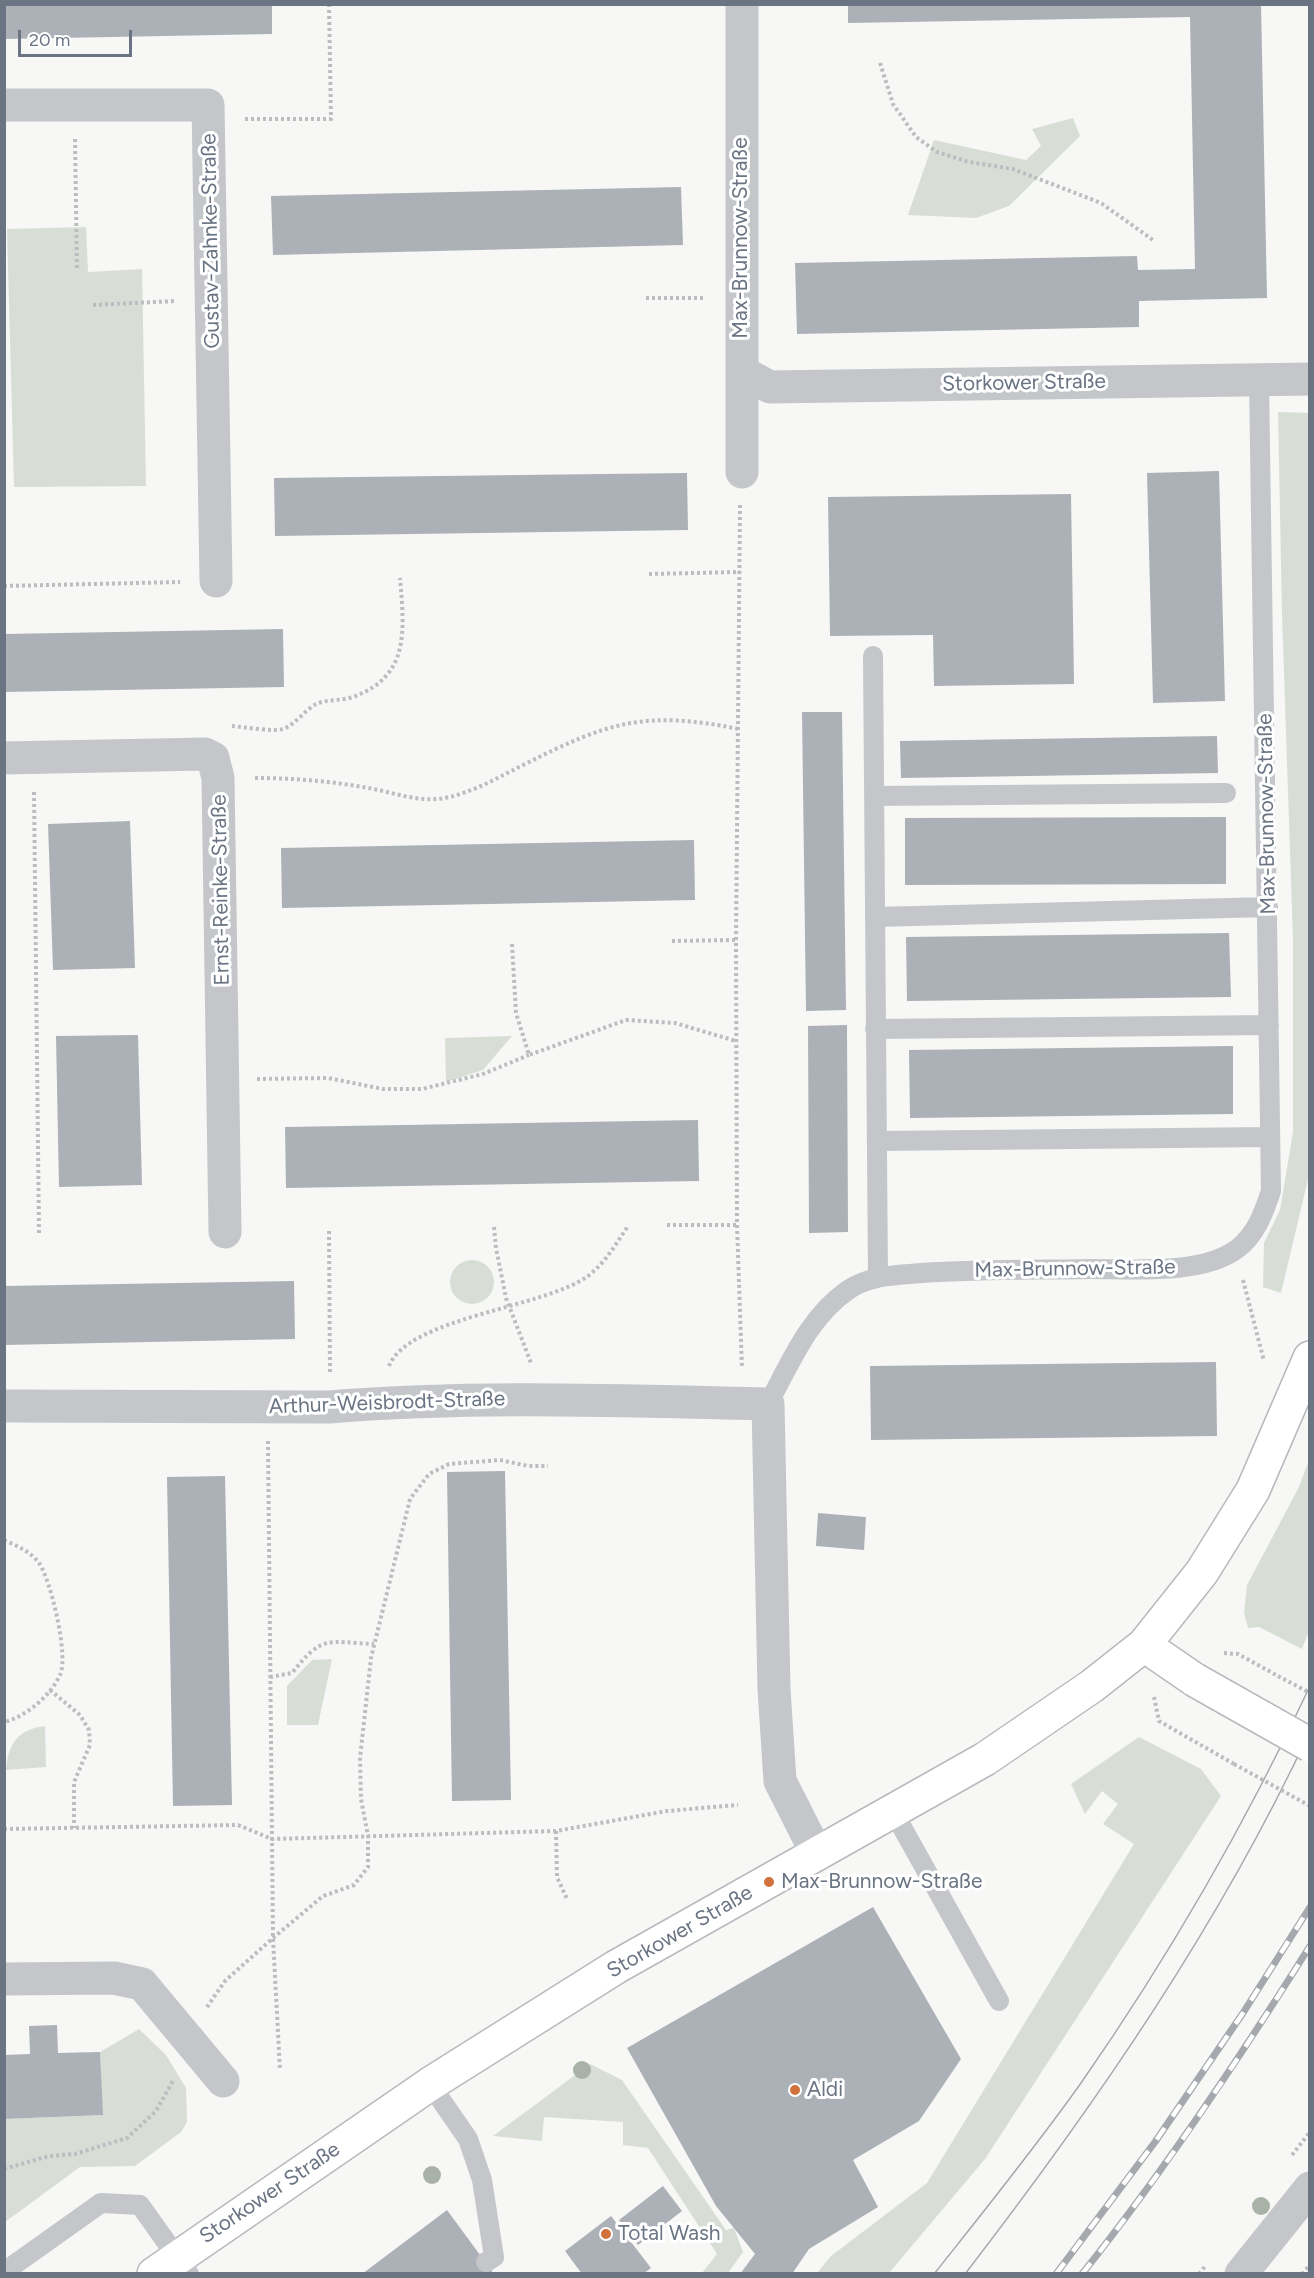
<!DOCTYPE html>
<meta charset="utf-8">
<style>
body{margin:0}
#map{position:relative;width:1314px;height:2278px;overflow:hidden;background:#f7f7f5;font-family:Figtree,sans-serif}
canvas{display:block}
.frame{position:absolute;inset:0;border:6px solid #6a7483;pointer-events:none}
.scale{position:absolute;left:18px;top:30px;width:114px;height:27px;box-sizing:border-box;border:3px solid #6a7483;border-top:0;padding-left:8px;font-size:18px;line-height:21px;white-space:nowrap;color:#6a7483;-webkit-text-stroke:4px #fff;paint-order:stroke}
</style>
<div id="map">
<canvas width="1314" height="2278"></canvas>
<div class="frame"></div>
<div class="scale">20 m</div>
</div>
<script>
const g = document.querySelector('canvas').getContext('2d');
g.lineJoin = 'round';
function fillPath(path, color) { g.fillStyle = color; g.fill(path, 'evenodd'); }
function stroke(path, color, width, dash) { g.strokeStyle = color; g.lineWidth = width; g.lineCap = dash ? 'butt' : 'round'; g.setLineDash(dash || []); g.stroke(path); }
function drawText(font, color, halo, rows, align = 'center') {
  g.font = font + ' Figtree,sans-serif'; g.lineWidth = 6; g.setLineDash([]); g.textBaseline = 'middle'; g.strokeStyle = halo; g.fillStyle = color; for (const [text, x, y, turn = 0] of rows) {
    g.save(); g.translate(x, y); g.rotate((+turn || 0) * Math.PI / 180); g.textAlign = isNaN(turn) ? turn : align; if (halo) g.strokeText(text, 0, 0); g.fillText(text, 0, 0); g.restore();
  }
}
fillPath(new Path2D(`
 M1073 118 1080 136 1009 206 976 218 908 215 934 140 1026 160 1041 146 1032 129Z
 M86 227 88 272 142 269 146 486 14 487 7 229Z
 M1278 412 1310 413V1171L1281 1293 1263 1287 1264 1243 1280 1210 1293 1132V940L1282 614Z
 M512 1036 483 1070 446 1082 445 1038Z
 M450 1282a22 22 0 1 1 44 0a22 22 0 1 1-44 0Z
 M1309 1460 1310 1628 1302 1649 1259 1627 1248 1628 1244 1613 1247 1585 1298 1489Z
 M332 1659 318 1725H287V1686L312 1660Z
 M45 1726 46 1767 6 1770C8 1744 18 1729 45 1726Z
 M1139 1737 1201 1769 1221 1796 985 2159 889 2273H817L831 2256 927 2183 1134 1844 1103 1824 1118 1804 1102 1791 1085 1814 1071 1784Z
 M139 2029 166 2055 186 2088 187 2122 181 2132 135 2166 80 2167 5 2222 4 2119 102 2115 100 2052Z
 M590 2064 622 2080 726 2230 734 2228 743 2252 728 2273H702L717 2254 648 2148 623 2145V2122L544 2117 542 2141 493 2136Z`), '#d8ded6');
fillPath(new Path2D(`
 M4 4H272V34L4 39Z
 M848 4H1261L1267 298 1139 301V327L797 334 795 263 1137 256 1138 270 1195 269 1190 17 848 23Z
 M681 187 683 245 273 255 271 196Z
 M1219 471 1225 701 1153 703 1147 473Z
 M687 473 688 530 275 536 274 478Z
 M1071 494 1074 684 934 686 933 635 830 636 828 497Z
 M283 629 284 687 4 692V634Z
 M802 712H842L846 1010 806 1011Z
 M1217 736 1218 773 901 778 900 741Z
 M1226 817V884L905 885V818Z
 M130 821 135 968 53 970 48 824Z
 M694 840 695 900 282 908 281 848Z
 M1229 933 1231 997 907 1001 906 937Z
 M847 1025 848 1232 809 1233 808 1026Z
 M138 1035 142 1185 59 1187 56 1036Z
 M1233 1046V1114L910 1118 909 1050Z
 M698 1120 699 1181 286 1188 285 1127Z
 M294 1281 295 1339 4 1345V1286Z
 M1216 1362 1217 1436 871 1440 870 1366Z
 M505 1471 511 1800 452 1801 447 1472Z
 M225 1476 232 1805 173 1806 167 1477Z
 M818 1513 866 1517 864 1550 816 1546Z
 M873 1907 961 2059 919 2121 853 2160 878 2207 809 2249 792 2274H740L755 2254 716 2206 627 2048Z
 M57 2025 58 2053 100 2052 103 2115 4 2119V2055L30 2054 29 2026Z
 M663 2186 682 2211 638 2245 619 2220Z
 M447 2210 494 2274H362Z
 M611 2216 651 2268 643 2274H582L565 2251Z`), '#acb0b7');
const secondary = new Path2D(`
 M1144 1645 1195 1680
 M154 2274 430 2084 616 1967 985 1759 1092 1686 1144 1645 1202 1572 1253 1490 1310 1358`);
stroke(secondary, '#b6b9be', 36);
stroke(new Path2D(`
 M880 63 893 104 916 137 937 152 969 162 1013 169 1101 203 1153 240
 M245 119H331L329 4
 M75 139 77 270
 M646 298H705
 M93 305 176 301
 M740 505 736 940 737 1225 742 1368
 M649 574 740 572
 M4 586 180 582
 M232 726C244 727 273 732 283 729 295 725 305 710 316 704 327 699 341 701 353 697 411 676 404 629 400 578
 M255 778C293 778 330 781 368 788 393 792 419 803 445 798 474 792 499 777 525 764 609 722 644 710 739 729
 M34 792 39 1233
 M672 941 736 940
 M512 944 516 1013 529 1055 626 1020 675 1023 736 1041
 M257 1079 328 1078 383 1089H422L483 1074 529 1055
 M667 1225H737
 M494 1227 496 1248 506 1298 531 1363
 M329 1231 330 1373
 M1243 1280 1264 1361
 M389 1366C409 1317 544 1308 588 1276 605 1263 616 1244 628 1226
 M268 1441 273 1938 280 2070
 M4 1540C17 1546 30 1551 39 1563 51 1580 69 1657 60 1675 51 1695 26 1717 4 1722
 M1224 1653 1238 1654 1278 1676
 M270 1677 292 1673C323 1634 327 1642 374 1644
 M50 1690 80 1715 89 1730 90 1745 74 1782V1828
 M1154 1697 1159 1721 1234 1764
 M4 1829 238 1825 272 1839 556 1831 667 1811 738 1805
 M556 1831 557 1877 567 1899
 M207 2007 225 1981 273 1938 323 1896 354 1885 368 1867V1836L361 1799 360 1758 371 1658 410 1499 429 1474 449 1464 500 1460 528 1466H548
 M1292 2155 1310 2132
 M4 2169 49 2156 75 2154 127 2138 156 2111 174 2079
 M1199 2274 1206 2265
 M1302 2274 1310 2265`), '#bbbdc0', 4, [3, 3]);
stroke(new Path2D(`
 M873 656 878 1277
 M874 796 1226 793
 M875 917 1268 907
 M875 1029 1269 1025
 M877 1141 1270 1137
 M768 1404C791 1362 808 1318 848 1290 870 1275 897 1275 922 1273 978 1269 1035 1270 1091 1269 1133 1269 1202 1275 1237 1249 1256 1235 1264 1212 1271 1191L1259 380
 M893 1811 999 2001
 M430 2084 468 2139 482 2180 494 2257 486 2262
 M4 2272 101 2203 140 2205 189 2274`), '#c4c6ca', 20);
stroke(new Path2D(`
 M4 105H208L216 581
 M742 372 770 387 1310 379
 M742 472V4
 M4 758 205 754 213 758 218 778 225 1232
 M4 1406 330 1407C476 1395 622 1401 768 1404L774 1689 780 1781 817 1854
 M4 1979 114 1978 142 1984 223 2081
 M1241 2274 1310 2188`), '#c4c6ca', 33);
stroke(secondary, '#fff', 33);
stroke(new Path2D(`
 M934 2274C984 2211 1035 2148 1081 2083 1168 1958 1245 1825 1310 1686
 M965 2274C1096 2104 1219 1926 1310 1731`), '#a5a9ae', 1.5);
const rail = new Path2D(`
 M1056 2274 1155 2142 1243 2013 1310 1907
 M1082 2274C1165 2170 1239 2059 1310 1946`);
stroke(rail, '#a5a9ae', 7);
stroke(rail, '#fff', 4.5, [14]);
const secondaryBridge = new Path2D(`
 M1195 1680 1310 1745`);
stroke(secondaryBridge, '#b6b9be', 36, []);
stroke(new Path2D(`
 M1278 1676 1310 1693
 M1234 1764 1310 1806`), '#bbbdc0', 4, [3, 3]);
stroke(secondaryBridge, '#fff', 33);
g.fillStyle = '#a9b2a7';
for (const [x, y] of [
 [582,2070],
 [432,2175],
 [1261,2206]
]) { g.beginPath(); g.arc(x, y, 9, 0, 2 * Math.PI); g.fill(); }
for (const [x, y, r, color] of [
 [769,1882,6,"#d1713b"],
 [795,2090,6,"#d1713b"],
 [606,2234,6,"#d1713b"]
]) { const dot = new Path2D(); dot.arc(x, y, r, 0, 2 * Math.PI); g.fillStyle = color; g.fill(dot); stroke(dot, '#fff', 2); }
drawText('21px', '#6a7483', '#fff', [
 ["Max-Brunnow-Straße",741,238,-90],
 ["Gustav-Zahnke-Straße",211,241,-91],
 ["Storkower Straße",1024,383,-1],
 ["Max-Brunnow-Straße",1267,814,-91],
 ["Ernst-Reinke-Straße",221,890,-91],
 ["Max-Brunnow-Straße",1075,1269,-1],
 ["Arthur-Weisbrodt-Straße",387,1403,-2],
 ["Storkower Straße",680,1932,-30],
 ["Storkower Straße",270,2193,-34]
]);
drawText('21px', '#6a7483', '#fff', [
 ["Max-Brunnow-Straße",781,1882],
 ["Aldi",807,2090],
 ["Total Wash",618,2234]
], 'left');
</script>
